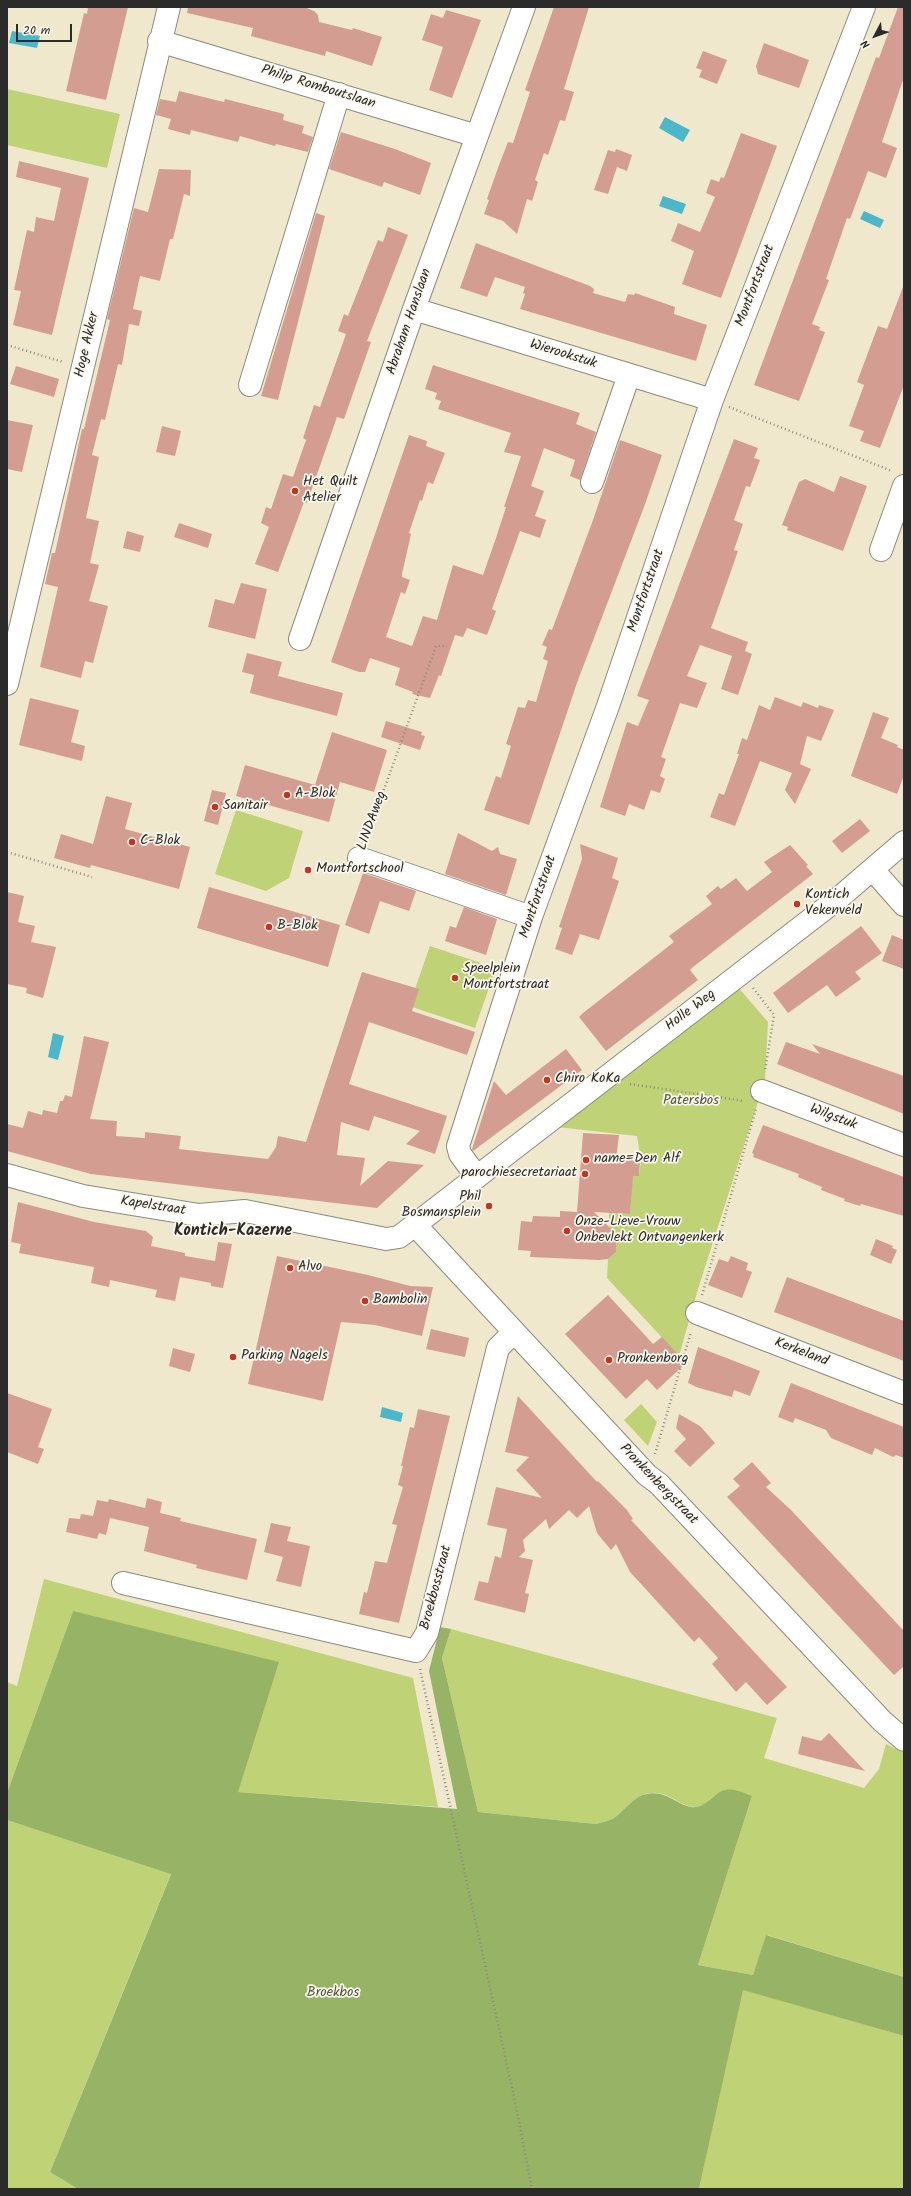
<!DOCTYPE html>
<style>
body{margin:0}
#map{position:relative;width:911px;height:2196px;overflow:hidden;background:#efe8cd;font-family:Kalam,sans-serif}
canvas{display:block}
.frame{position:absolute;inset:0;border:8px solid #2b2b2b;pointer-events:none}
.north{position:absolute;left:855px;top:16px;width:40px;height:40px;-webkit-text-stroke:3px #fbf7ec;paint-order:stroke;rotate:229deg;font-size:11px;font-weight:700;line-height:16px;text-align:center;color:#2b2b2b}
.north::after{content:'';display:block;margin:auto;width:14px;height:18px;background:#2b2b2b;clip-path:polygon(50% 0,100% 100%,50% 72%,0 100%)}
.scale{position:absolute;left:16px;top:24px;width:56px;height:18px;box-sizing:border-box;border:2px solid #2b2b2b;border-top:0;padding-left:5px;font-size:12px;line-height:14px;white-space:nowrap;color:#2b2b2b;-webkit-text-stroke:3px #fbf7ec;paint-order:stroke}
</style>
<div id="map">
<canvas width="911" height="2196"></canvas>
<div class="frame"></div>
<div class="north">N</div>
<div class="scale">20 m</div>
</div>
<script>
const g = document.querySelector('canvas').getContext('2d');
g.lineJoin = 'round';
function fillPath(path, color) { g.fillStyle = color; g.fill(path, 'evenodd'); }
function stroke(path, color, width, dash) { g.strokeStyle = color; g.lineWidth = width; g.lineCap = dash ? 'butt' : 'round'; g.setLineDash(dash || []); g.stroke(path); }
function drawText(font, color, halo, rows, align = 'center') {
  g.font = font + ' Kalam,sans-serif'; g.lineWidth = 3.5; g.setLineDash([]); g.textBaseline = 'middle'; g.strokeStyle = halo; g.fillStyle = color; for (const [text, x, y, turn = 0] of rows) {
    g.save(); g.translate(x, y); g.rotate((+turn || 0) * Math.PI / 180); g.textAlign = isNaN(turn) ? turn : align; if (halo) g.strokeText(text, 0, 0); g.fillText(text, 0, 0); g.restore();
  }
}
fillPath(new Path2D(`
 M7 89 120 114 107 168 7 145Z
 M236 810 303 831 289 878 266 891 215 874Z
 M430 946 496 968 475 1028 409 1006Z
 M737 986 768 1022 765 1080 698 1289 679 1356 607 1278 608 1259 616 1252 617 1235 609 1227V1213L630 1214 631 1199 616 1174 639 1176 641 1161 637 1136 557 1127Z
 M641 1404 657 1422 648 1446 624 1420Z
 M44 1579 413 1678 438 1807 238 1792 73 1611 7 1793V1682L17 1686Z
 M451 1629 777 1718 764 1758 864 1788 879 1769 886 1744 904 1753V1977L767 1935 753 1975 698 1965 752 1796 724 1790C717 1796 705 1807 696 1807 677 1807 666 1786 643 1795 632 1800 624 1811 614 1818 609 1821 602 1822 596 1824L478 1812 442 1658Z
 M7 1820 171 1873 50 2172 78 2189H7Z
 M742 1989 904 2036V2189H699Z`), '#bfd275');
fillPath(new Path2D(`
 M73 1611 279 1662 238 1792 457 1809 429 1671 440 1627 451 1629 442 1658 478 1812 596 1824C602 1822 609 1821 614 1818 624 1811 632 1799 643 1795 667 1787 679 1809 696 1807 708 1806 715 1792 725 1790 734 1788 744 1793 752 1796L698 1965 753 1975 766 1935 904 1977V2036L743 1990 699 2189H78L50 2172 171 1874 7 1820V1793Z`), '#97b466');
fillPath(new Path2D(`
 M12 31 40 36 37 48 9 43Z
 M665 117 690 130 683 142 659 128Z
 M663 196 686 204 682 214 659 206Z
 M864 211 884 220 880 228 860 219Z
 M53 1033 64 1036 58 1060 48 1057Z
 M382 1407 403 1413 401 1422 380 1417Z`), '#4db7ca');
fillPath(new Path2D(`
 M88 7H128L106 100 66 91 84 13 87 14Z
 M188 7H304L314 11 318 15 319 22 352 30 353 28 382 37 372 66 326 51 325 56 251 36 253 28 187 13Z
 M554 7H589L564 89 574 92 565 121 560 120 548 155 544 153 535 180 538 182 532 201 527 199 517 234 503 221 484 214 489 200 487 199 499 165 508 142 513 143 530 92 525 90Z
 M898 7H904V77L882 142 897 148 886 178 868 171 850 219 847 218 826 279 829 280 812 324 820 327 819 330 825 332 799 401 754 385 876 57 879 58Z
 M446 10 481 20 452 98 429 90 443 47 422 40 431 14 443 18Z
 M764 43 809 60 799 88 758 74 756 66Z
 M703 51 727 60 717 84 699 77 702 70 696 68Z
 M179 91 224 102 225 99 284 114 283 120 304 126 302 133 313 137 308 152 276 144 275 146 240 136 238 142 191 130 190 135 168 129 171 119 156 115 160 99 176 102Z
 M341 132 395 149 431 163 420 195 384 182 382 187 329 169Z
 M741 133 777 146 721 298 682 284 694 251 671 241 678 223 700 232 715 197 706 193 711 179 719 182 721 177 724 178Z
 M616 149 632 155 627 171 617 167 608 194 594 190 608 150 615 152Z
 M19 161 89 178 52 335 13 325 21 291 14 290 27 230 34 232 36 217 54 221 61 188 16 177Z
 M159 169 191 170 190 196 184 194 173 239H170L160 281 140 276 133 309 142 311 139 326 129 324 122 365 118 364 105 420 101 419 92 455 99 457 86 518 99 521 90 563 99 565 89 601 108 606 93 663 85 661 81 678 40 667 58 587 45 584 52 553H55L82 429H84L110 320 107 319 134 208 148 212Z
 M316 213 325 216 278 400 261 396Z
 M388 227 408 235 367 341 371 342 344 419 337 417 307 503 304 502 278 572 255 564 269 527 261 523 266 507 271 509 283 474 293 477 306 440 303 438 314 405 320 407 346 334 338 331 344 314 348 316 378 240 383 242Z
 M476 243 590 286 594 289 593 293 625 302 628 294 634 295 635 293 675 307 674 314 707 325 696 361 520 309 525 294 523 293 525 287 495 277 487 297 460 288Z
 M903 287 904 385 880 448 860 441 864 431 849 426 864 385 857 382 878 326 887 329Z
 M433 365 580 413 576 424 596 432 580 480 570 476 575 460 544 448 531 486 544 491 535 516 546 520 540 538 520 531 492 609 496 611 487 635 467 628 463 637 455 635 441 676 439 675 430 698 412 694 413 692 395 685 400 668 370 658 365 672H359L331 662 409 435 427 441 426 446 445 453 433 484 428 482 422 501 420 500 409 533 411 534 402 574V577L410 580 405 594 401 592 386 637 412 646 423 616 437 620 453 565 483 575 496 538 506 507H504L521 456 504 452 511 433 438 409 441 401 435 399 437 393 425 389Z
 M16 366 59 379 54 397 10 384Z
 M7 420 33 425 22 472 7 469Z
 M162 426 181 431 175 456 156 452Z
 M734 439 758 448 754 458 760 460 750 487 746 486 734 520 743 524 734 550 738 551 711 628 748 642 745 651 752 654 738 695 721 689 732 656 700 645 687 676 707 683 697 708 680 703 661 757 666 759 660 776 665 779 660 793 651 790 644 810 629 804 625 816 600 807 627 722 638 726 649 700 637 696Z
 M620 440 662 455 644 507 578 680 529 825 484 810 496 776 501 778 511 746 506 744 518 707 525 708 528 700 536 702 548 661 543 659 547 647 542 645 549 629 552 630 593 520Z
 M840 476 867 486 843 551 787 530 788 527 782 525 799 482 805 479 834 492Z
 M179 523 212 534 208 548 174 537Z
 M127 531 144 536 140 552 123 548Z
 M241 583 267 589 255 639 208 627 215 599 234 604Z
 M247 653 282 662 278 676 343 693 337 716 250 693 254 675 242 672Z
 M775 697 801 707 803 702 818 708 819 705 834 710 821 741 807 736 800 764 811 769 795 804 785 790 792 773 760 761 735 826 710 817 719 793 724 795 739 754H737L742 738 747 740 759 705 770 710Z
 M30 698 79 710 71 742 85 746 82 761 19 745Z
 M873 712 889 718 881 738 898 745 897 747 904 750V775L897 794 851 776Z
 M386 721 422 732 421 735 425 736 420 750 381 737Z
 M332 732 387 750 374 792 340 782 329 822 236 796 245 765 315 785Z
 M212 790 226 793 218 825 204 821Z
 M106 796 132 803 125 829 190 847 179 889 91 865 90 868 54 858 61 834 93 844Z
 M860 819 870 831 842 853 832 841Z
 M458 833 492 851 498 847 500 854 517 859 506 895 445 874Z
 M580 844 618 858 612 878 619 881 599 940 580 934 572 955 555 949 562 928 559 927 582 859Z
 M790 845 808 865 806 866 813 874 693 967 690 970 698 980 606 1051 579 1017 583 1013 674 942 669 936 712 904 706 896 718 886 721 889 736 878 747 891 772 872 764 862Z
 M363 873 416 891 409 911 380 901 369 934 345 925Z
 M209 887 340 925 328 967 197 928Z
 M7 892 24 896 18 922 35 926 31 942 56 947 43 998 26 993 27 988 7 984Z
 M464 907 497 919 486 955 445 941 450 926 456 928Z
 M861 926 882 953 855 972 861 979 836 997 827 985 788 1013 773 993Z
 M892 935 904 940V969L882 961Z
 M362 972 419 989 412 1011 475 1032 467 1055 369 1022 349 1084 447 1116 435 1154 406 1144 420 1131 374 1116 369 1131 341 1122 337 1155 365 1158 360 1186 388 1161 424 1165 377 1208 91 1174 7 1151V1124L23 1128 28 1111 42 1115 43 1110 57 1113 60 1101H63L65 1095 72 1097 84 1036 109 1042 90 1119 117 1121 116 1136 145 1138V1132L181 1136 179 1149 268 1159 276 1147 278 1136 306 1142Z
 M786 1042 820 1054 812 1044 904 1076V1114L777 1064Z
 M566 1049 582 1070 473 1151 472 1149 494 1081 506 1095Z
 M763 1125 904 1177V1216L861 1204 860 1206 844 1201 845 1199 821 1190 822 1187 798 1177 799 1174 753 1157 754 1154 752 1153Z
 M583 1133 619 1135 616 1159 640 1161 639 1176H633L630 1214 594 1212 617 1235 616 1252 608 1259 599 1260 530 1257 531 1251 518 1250 521 1221 532 1222 533 1216 560 1217V1211L577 1212Z
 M18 1202 94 1222 146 1231 153 1237 151 1246 185 1253V1256L215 1261 218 1242 232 1244 223 1288 211 1286V1283L180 1277 175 1301 155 1297 157 1290 110 1280 109 1287 91 1283 94 1267 19 1253 21 1244 11 1242Z
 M876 1239 893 1246 892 1248 897 1250 891 1264 870 1255Z
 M277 1256 368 1275 410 1286 433 1287 422 1336 375 1325 341 1322 323 1401 248 1384Z
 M731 1256 748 1263 746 1270 752 1272 742 1298 708 1285 719 1259 728 1262Z
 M787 1277 904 1321V1361L774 1312Z
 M608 1295 653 1344 662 1337 686 1363 657 1390 647 1379 626 1399 565 1334Z
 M431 1329 469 1338 465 1357 426 1349Z
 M698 1347 760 1371 750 1396 734 1390 732 1397 699 1388 688 1383Z
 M173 1348 195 1354 190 1372 169 1366Z
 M791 1383 904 1427V1458L896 1455 893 1457 875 1448 872 1455 831 1438 826 1430 795 1418 793 1423 778 1417Z
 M7 1393 52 1409 38 1447 44 1449 38 1464 7 1452Z
 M518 1396 597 1482 598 1481 627 1510 633 1519 631 1520 787 1687 767 1705 746 1682 736 1692 712 1664 718 1658 699 1637 694 1642 642 1585 630 1572 616 1544 611 1550 597 1533 589 1506 577 1518 569 1510 549 1529 546 1519 523 1540 525 1551 519 1557 533 1560 525 1593 529 1594 525 1613 474 1600 479 1581 488 1583 495 1556 501 1558 507 1529 487 1525 496 1487 542 1498 516 1470 529 1457 505 1452Z
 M418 1409 450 1416 399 1623 359 1614 364 1592 367 1593 375 1561 387 1563 397 1525 392 1524 403 1487 398 1485 403 1466H401L410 1427 414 1428Z
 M679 1414 700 1426 715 1443 690 1467 674 1451 686 1439 676 1428Z
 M752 1462 771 1483 766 1487 791 1510 904 1631V1666L894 1675 727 1497 740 1486 733 1479Z
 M147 1498 162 1502 160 1513 181 1518 180 1521 257 1539 247 1580 196 1568 197 1565 144 1551 149 1527 110 1518 106 1535 99 1533 97 1539 66 1532 69 1518 80 1519 81 1514 93 1516 97 1500 108 1502 109 1499 145 1508Z
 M271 1523 291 1527 287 1541 310 1546 301 1587 276 1581 283 1557 264 1552Z
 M829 1733 865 1771 798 1754 802 1736 821 1741Z`), '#d39e91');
const minor = new Path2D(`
 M159 41 477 136
 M414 309 712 400
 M250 385 339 94
 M592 482 629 375
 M881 550 904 486
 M300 639 414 309 524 7
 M7 684 169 7
 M359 858 531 917
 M873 870 904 905
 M762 1091 904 1145
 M7 1175 83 1196 199 1215 245 1211 386 1239 399 1237 840 897 904 842
 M477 1177 460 1154 458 1146 531 917 608 706 712 400 864 7
 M416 1226 647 1475 659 1484 882 1721 904 1740
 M697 1313 904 1393
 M123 1583 416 1651 427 1633 498 1348 514 1332`);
stroke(minor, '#8d8a7c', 24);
stroke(new Path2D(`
 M7 345 63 362
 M729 407 892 471
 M366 839 436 646H447
 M7 852 92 877
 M753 988 774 1015 765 1071
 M630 1084 744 1101
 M702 1295 756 1109
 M655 1454 691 1332
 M420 1669 516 2106 532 2189`), '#8d8a7c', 2.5, [1, 3]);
stroke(minor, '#fff', 22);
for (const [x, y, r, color] of [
 [295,491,4,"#c8321e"],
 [287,795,4,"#c8321e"],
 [215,807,4,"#c8321e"],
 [132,842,4,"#c8321e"],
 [308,870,4,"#c8321e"],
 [797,904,4,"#c8321e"],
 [269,927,4,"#c8321e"],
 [455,978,4,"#c8321e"],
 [547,1080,4,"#c8321e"],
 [586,1160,4,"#c8321e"],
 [585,1174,4,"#c8321e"],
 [489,1206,4,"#c8321e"],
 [567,1231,4,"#c8321e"],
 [290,1268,4,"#c8321e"],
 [365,1301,4,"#c8321e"],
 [233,1357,4,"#c8321e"],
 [609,1360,4,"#c8321e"]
]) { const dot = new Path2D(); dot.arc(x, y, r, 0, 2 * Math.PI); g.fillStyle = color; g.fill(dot); stroke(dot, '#fbf7ec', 1.5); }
drawText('14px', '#2b2b2b', '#fbf7ec', [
 ["Philip Romboutslaan",318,88,17],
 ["Montfortstraat",756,286,-69],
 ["Abraham Hanslaan",410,322,-71],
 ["Hoge Akker",88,345,-77],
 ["Wierookstuk",563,355,17],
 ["Montfortstraat",647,591,-71],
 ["LINDAweg",373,821,-70],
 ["Montfortstraat",539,897,-71],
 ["Holle Weg",691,1011,-37],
 ["Wilgstuk",833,1118,21],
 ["Kapelstraat",153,1207,9],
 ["Kerkeland",801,1353,21],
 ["Pronkenbergstraat",658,1485,46],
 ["Broekbosstraat",437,1588,-75]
]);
drawText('14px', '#2b2b2b', '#fbf7ec', [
 ["Het Quilt",303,483],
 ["Atelier",303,499],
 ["A-Blok",295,795],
 ["Sanitair",223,807],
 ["C-Blok",140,842],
 ["Montfortschool",316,870],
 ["Kontich",805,896],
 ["Vekenveld",805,912],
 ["B-Blok",277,927],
 ["Speelplein",463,970],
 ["Montfortstraat",463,986],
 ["Chiro KoKa",555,1080],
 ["name=Den Alf",594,1160],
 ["parochiesecretariaat",577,1174,"right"],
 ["Phil",481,1198,"right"],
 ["Bosmansplein",481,1214,"right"],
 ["Onze-Lieve-Vrouw",575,1223],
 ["Onbevlekt Ontvangenkerk",575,1239],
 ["Alvo",298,1268],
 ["Bambolin",373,1301],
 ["Parking Nagels",241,1357],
 ["Pronkenborg",617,1360]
], 'left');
drawText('14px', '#50553e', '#fbf7ec', [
 ["Patersbos",691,1102],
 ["Broekbos",333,1994]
]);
drawText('bold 16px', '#2b2b2b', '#fbf7ec', [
 ["Kontich-Kazerne",233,1232]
]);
</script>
